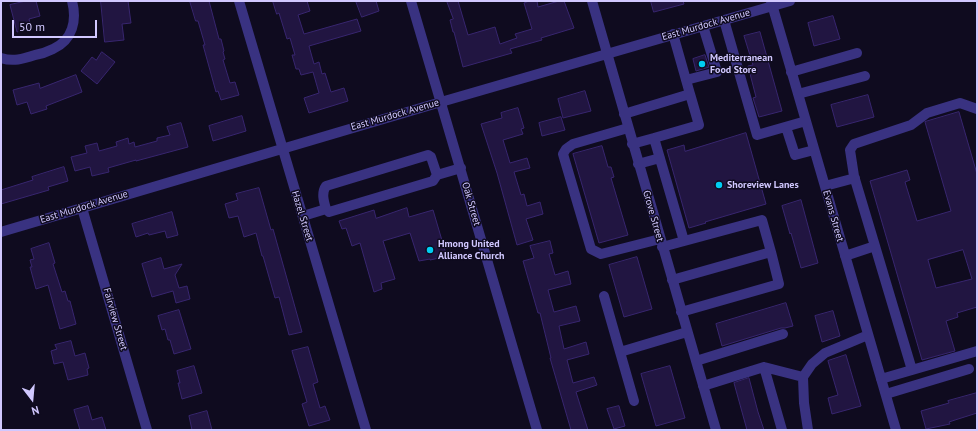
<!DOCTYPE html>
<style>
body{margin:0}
#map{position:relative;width:978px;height:431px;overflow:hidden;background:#0f0b1f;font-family:"PT Sans",sans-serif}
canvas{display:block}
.frame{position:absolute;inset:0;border:2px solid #d1c8ff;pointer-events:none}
.north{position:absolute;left:12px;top:379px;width:40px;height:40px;-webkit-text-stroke:3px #0f0b1f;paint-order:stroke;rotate:164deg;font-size:11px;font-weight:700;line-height:16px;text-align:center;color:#d1c8ff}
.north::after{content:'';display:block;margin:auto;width:14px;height:18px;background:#d1c8ff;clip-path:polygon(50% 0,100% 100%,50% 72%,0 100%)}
.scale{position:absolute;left:12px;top:20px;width:85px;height:18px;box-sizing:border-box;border:2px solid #d1c8ff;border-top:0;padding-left:5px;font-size:12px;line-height:14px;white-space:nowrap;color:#d1c8ff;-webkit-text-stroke:3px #0f0b1f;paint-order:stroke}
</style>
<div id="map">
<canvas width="978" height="431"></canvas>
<div class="frame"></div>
<div class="north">N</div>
<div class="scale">50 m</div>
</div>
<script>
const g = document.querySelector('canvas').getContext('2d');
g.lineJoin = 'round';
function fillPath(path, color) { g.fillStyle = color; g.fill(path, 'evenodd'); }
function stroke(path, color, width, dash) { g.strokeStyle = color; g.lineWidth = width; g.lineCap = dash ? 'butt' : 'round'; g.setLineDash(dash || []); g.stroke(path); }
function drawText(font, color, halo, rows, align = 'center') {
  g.font = font + ' "PT Sans",sans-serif'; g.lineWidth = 3; g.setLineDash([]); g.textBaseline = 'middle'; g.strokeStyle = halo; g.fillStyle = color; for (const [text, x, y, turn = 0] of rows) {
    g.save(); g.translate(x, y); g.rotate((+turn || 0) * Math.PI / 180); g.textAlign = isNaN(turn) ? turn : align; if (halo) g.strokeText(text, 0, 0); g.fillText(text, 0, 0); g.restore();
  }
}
const building = new Path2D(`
 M26 1H36L40 16 29 19 31 28 17 32 10 5Z
 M101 1H128L131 23 122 24 124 40 105 42Z
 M190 1H209L219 39H221L224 51 223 52 225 59 223 60 230 83 235 82 239 95 221 100 218 91 216 92 203 45H205L198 21H196Z
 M273 1H307L310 11 298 15 304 34 357 19 361 31 309 46 314 64 319 62 322 74 325 73 331 92 344 88 348 101 309 113 304 98 319 93 313 72 301 75 299 69H296L292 55H295L290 38 287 39 279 13 277 14Z
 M356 1H376L379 11 362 17Z
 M447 1H458L468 35 495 27 500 44 517 38 515 34 532 29 524 3 529 1H537L538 7 559 1H564L574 28 541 38 542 40 510 49 512 53 463 67 454 32H453L450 20 453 19Z
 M651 1H683L684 4 654 12Z
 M833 16 840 39 814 46 808 23Z
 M760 32 782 111 759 117 753 98 756 97 748 66 753 65 744 36Z
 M102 52 115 62 97 84 81 71 92 57 96 60Z
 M705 55 709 67 696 71 693 59Z
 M76 75 82 92 46 106 47 109 31 114 27 102 17 105 13 90 39 83 40 88Z
 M585 91 591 111 563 118 558 99Z
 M868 95 874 117 837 127 831 105Z
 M518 108 524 128 521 129 523 134 503 140 510 163 527 158 530 168 514 172 521 195 524 194 527 206 540 202 543 214 526 219 533 240 517 245 497 173 481 124 502 118 501 113Z
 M959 112 977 174V307L957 313 958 317 946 321 955 351 922 360 870 181 907 170 910 180 905 182 917 221 951 211 925 122ZM963 250 972 279 936 288 928 260Z
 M242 116 246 131 213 141 209 126Z
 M561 117 565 130 542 136 539 123Z
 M181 123 188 147 136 161V160L108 168 109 172 92 176 90 167 75 171 71 157 87 153 85 146 97 143 99 151 117 146 116 142 128 138 129 144 134 142 135 147 157 141V138L170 135 167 127Z
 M746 133 766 204 705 222 706 223 689 228 667 150 684 145 685 151Z
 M602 146 608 167H611L614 177 611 178 628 235 599 243 573 154Z
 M64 167 68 181 48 187 49 190 1 204V190L33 180 32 177Z
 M259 188 271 230 273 229 302 332 289 335 279 297 275 298 263 256H262L256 233 244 237 238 216 229 218 225 204 238 200 236 194Z
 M801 200 818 263 801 268 791 233 790 234 782 206Z
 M407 208 409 217 433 210 446 254 439 256V258L430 260V259L419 261 410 233 383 241 395 279 381 283 382 289 374 292 360 243 352 246 346 228 342 229 339 221 374 210 376 218Z
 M172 212 178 235 167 238 165 231 149 235 148 233 136 237 132 224Z
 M550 241 553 253 549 254 555 275 568 271 571 284 548 290 554 312 576 306 580 321 559 326 564 349 586 342 589 354 567 360 573 383 594 377 597 385 576 392 588 430H571L550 358H551L540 313H538L523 261 534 258 530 246Z
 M49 243 55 263 53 264 62 292 65 291 68 301H70L76 324 60 329 48 285 36 289 30 267H32L30 260 34 259 31 249Z
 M637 257 652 309 624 317 609 265Z
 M161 258 164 269 182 264 175 275 179 288 187 286 190 299 176 303 173 291 152 297 142 264Z
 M786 303 793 326 785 328H781L722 346 716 324Z
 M179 310 191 349 174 354 170 340H168L165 329 162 330 158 316Z
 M833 311 840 336 822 342 815 316Z
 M71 341 75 356 85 353 89 368 87 369 88 375 68 380 63 362 54 364 51 351 57 349 55 345Z
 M308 347 318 382 313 384 320 408 325 406 330 420 309 426 302 404 307 402 292 351Z
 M846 355 861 406 832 414 828 398 838 395 828 361Z
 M194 366 202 393 182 399 178 383H180L177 371Z
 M670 366 685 418 656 426 641 374Z
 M749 378 758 412 764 430H747L734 383Z
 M977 393V413L955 420 949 422 950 424 926 429 921 411 949 403 948 401Z
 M88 406 92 420 102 417 106 430H80L74 410Z
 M619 406 625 426 614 429 607 409Z
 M207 411 212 430H192L189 416Z`);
fillPath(building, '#211541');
stroke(building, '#38266f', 1);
stroke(new Path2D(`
 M239 1 366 430
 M411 1 537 430
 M592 1 716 430
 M771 1 896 430
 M724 20 757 135 806 121
 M1 58C13 62 23 59 35 55 41 54 47 52 53 49 73 40 77 20 72 1
 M791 72 857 53
 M686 80 717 72 703 26
 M798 94 865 76
 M624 114 690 94 673 34
 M786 127 795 155 814 150
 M628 128 573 144 566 149 563 154 591 249 601 254 660 239
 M632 144 654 138
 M638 164 660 158
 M437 175 431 157 428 155 326 186C321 193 324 202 326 209L329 212 433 181 437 175 461 168
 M825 186 855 178
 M82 208 147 430
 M303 216 326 209
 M1 232 441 102 790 1
 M684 241 654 138 699 125 690 94
 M875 246 912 370
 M662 247 762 220 771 252
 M845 256 875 246 854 176 850 150 854 144 911 125 927 113 960 103 977 109
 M672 280 771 252 779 284 681 312
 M604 296 634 401
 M620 352 687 332
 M696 361 783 334
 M764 367 782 430
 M803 377 804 403 808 430
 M881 379 977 351
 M703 386 764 367 803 377 812 364 825 353 868 335
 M886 394 969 369`), '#393281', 10);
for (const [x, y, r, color] of [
 [702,64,4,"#00cef3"],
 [719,185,4,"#00cef3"],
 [430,250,4,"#00cef3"]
]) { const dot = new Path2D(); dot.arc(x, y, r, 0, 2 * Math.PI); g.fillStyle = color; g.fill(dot); stroke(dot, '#0f0b1f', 1.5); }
drawText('10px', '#d1c8ff', '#0f0b1f', [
 ["East Murdock Avenue",706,25,-16],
 ["East Murdock Avenue",395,115,-16],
 ["Oak Street",471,204,74],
 ["East Murdock Avenue",84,207,-17],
 ["Hazel Street",302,216,73],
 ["Grove Street",653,216,74],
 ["Evans Street",833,216,74],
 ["Fairview Street",115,319,74]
]);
drawText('bold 10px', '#d1c8ff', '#0f0b1f', [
 ["Mediterranean",710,58],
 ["Food Store",710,70],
 ["Shoreview Lanes",727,185],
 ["Hmong United",438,244],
 ["Alliance Church",438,256]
], 'left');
</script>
